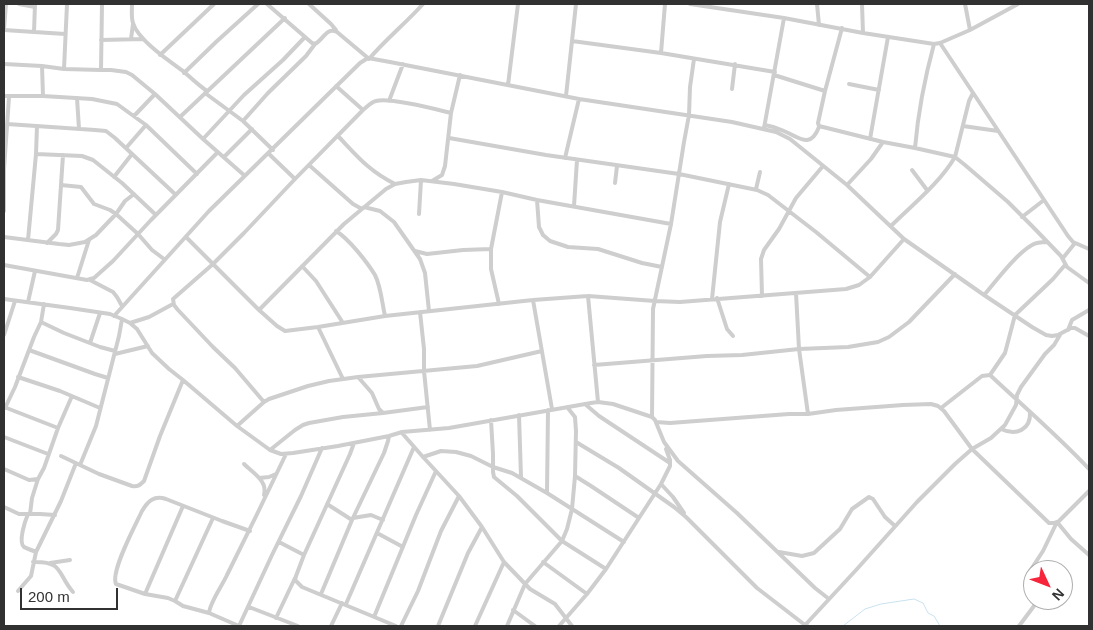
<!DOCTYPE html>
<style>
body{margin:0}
#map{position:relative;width:1093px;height:630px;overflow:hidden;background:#fff;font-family:Arial,sans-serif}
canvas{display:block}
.frame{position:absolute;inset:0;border:5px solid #313131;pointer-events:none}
.north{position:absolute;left:1023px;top:560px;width:50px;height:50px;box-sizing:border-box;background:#fff;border:1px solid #adadad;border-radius:50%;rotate:133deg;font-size:14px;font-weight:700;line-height:20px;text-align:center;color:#313131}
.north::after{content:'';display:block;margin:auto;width:18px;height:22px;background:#f6253b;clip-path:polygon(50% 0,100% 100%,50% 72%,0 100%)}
.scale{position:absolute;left:20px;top:588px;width:98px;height:22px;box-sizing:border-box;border:2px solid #313131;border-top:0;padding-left:6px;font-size:15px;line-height:18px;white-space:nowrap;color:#313131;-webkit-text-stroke:4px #fff;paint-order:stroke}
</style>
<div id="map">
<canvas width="1093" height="630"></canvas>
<div class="frame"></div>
<div class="north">N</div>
<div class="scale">200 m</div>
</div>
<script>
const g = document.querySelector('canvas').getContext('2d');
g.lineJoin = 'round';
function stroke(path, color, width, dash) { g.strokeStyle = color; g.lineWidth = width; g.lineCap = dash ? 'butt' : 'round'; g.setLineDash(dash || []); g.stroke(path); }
stroke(new Path2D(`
 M843 626 865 609 881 604 914 599 923 603 928 613 934 616 940 626`), '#c9e2f0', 1);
stroke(new Path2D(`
 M19 4 35 7
 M132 4C132 10 131 17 133 23 138 40 169 61 183 71 191 78 198 85 207 91
 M267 4 312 43 315 44C324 39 326 27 337 32L368 58
 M309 4 331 24 336 30
 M690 4 784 18 863 33 934 44 940 43 970 30 1018 4
 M817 4 819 25
 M862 4 863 33
 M965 4 970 30
 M842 28 825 91 818 123 819 126 883 142 915 148 955 157 965 165 1008 202 1032 226 1061 256 1067 267 1089 283
 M4 29 6 4
 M4 30 65 34
 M34 32 35 4
 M131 39 133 24
 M101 40 143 39
 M572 41 661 53 775 72
 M940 43 1068 236 1073 242 1089 249
 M661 53 665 4
 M160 55 214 4
 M369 59C386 39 406 23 423 4
 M4 64 42 66 64 69 101 70H111L126 72 132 75 155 94 203 139 245 176
 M42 66 43 96
 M64 69 67 4
 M101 70 102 4
 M184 73 216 42 258 4
 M774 75 825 91
 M849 84 879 90
 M508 85 518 4
 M336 86 363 110
 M732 89 735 64
 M205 93 243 121 273 150
 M4 96H43L92 99 117 104 146 125 197 174
 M566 96 576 4
 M77 98 79 129
 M389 101 403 64
 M134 116 155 94
 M180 117 285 18
 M243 121 268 93 306 56 315 44
 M7 124 95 130 106 131 115 138 176 195
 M765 125C771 126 778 128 784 131 799 137 810 150 819 127
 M963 126 998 131
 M764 128 784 18
 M338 136C358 157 369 171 395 184
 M449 138 546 155 679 174 757 190 768 195 816 232 870 277
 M203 139 244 95 283 60 305 37
 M870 139 888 37
 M126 148 146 125
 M915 148C918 113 925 77 934 44
 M36 154 82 156 93 160 122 183 156 215
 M269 154 295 179
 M224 157 252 129
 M565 158 579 99
 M309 165 353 204 362 209
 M912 170 927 190
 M114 177 132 154
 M432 181 442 175 445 166 451 113 460 75
 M615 183 617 166
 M61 185 81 187 94 204 110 210 116 214 138 234 152 250 164 259
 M847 185 871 159 883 142
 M756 189 760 172
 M537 200 539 227 543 235 550 241 568 247 598 249 642 263 662 267
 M574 206 577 160
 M364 207 380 211 394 222 420 259 425 273 429 311
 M4 211V169L9 97
 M419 214 421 180
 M1022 217 1044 200
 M891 226C912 205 939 184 955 157L969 101 973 93
 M336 231C349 239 367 262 375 275 381 287 382 303 385 316
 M4 237 59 244 69 245 85 242 96 235 116 214 125 201 134 194
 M186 237 259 310 277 326 285 331 318 327 385 316 533 300 588 296 655 301 680 302 846 289 859 285 870 277 904 239
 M28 240 36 154 37 126
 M47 243 56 234 58 230 63 155
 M415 251 427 254 463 250 491 249
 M1063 258 1075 243
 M4 265 87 280 94 278 113 261 151 220 218 152
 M302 266 316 281 343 323
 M77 278 89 240
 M90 280 113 292 117 297 122 306
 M796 293 799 349 808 414
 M984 295C996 281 1016 254 1032 245 1037 242 1042 242 1047 242
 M588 296 598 402
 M762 296 761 259 764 250 779 229 796 198 823 166
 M717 298 727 329 733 336
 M4 299 70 308 110 314 122 319 130 323 137 329 152 353 169 369 183 380 237 426 270 450 281 454 293 453 338 446 389 436 402 432 449 428 591 403 598 402 613 404 652 417 655 420 664 442 678 461 737 513 815 588 829 599
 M712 299 720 222 729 184
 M533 300 552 409
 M28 302 35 271
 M499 304 491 269V249L502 192
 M259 310 344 224 386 189 395 184 406 182 421 180 454 184 502 192 537 200 671 224
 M420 312 424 349V371L430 430
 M114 316 209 211 360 63 368 58 390 62 579 99 732 122 776 132 790 139 847 185 904 239 984 295 1032 327 1046 335 1052 336 1058 335 1071 328H1075L1089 336
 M41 322 64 333 100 347 115 351
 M130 323 149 317 173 304
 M318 327 343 379
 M1068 330 1072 320 1089 310
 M4 335 15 301
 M90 343 100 313
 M29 350 95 374 108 378
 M115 354 148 346
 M594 365 707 356 742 355 799 349 848 347 878 342 889 337 909 322 955 274
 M990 375 1005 353 1015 315 1053 279 1065 265
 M18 377 60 391 100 408
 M358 377 372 393 379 409 383 413
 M264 402 235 368 213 347 178 310 174 305 173 299 213 264 244 233 295 179 363 110C367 107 371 102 376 101 390 97 435 109 451 113
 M585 404 599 416 670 463
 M4 407 58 428
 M5 408 15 387 34 337 41 322 44 304
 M941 408 982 376 990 375C1023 406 1058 436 1089 469
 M519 415 521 477
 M652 417 653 309 671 224 684 142 689 115 690 87 694 59
 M491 420 493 454V472L494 477 517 496 562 541 606 569
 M656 422 670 423 789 414H808L836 410 903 405 931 404 938 406 944 411 972 449 1049 523H1054L1059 521 1089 491
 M237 426 264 402 269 399 308 386 329 381 358 377 477 366 542 351
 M1001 429C1016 436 1031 430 1030 412
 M402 433 423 457 459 496 482 527 504 562 530 589 555 604 572 626
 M4 437 48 454
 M576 442 619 468 674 507 686 517 757 588 805 625
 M354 443 350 454 304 555 296 576 295 580 302 587 396 626
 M270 450 295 430 303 425 309 423 343 417 383 413 428 407
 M61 456 99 474 132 486C138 487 140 485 144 481L160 436 183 380
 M423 457 441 451 456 452 471 456 493 467 512 473 547 493 624 542
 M244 464C253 473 268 481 264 495
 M80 465 96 426 119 336 122 319
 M4 469 29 480 38 479
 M575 476 591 486 639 518
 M259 478 269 477 276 474
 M661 484 673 497 684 513
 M547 493 548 410
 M327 504 352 520
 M4 507 19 514H40L55 515
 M28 514C25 521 18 542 24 547 27 549 32 550 36 552
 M30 514 32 498 38 479 44 468 58 428 72 396
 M353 518 371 515 383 520
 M377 533 403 547
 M279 542 304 555
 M779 552 802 556 814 553 840 529 852 509 869 497 873 499 885 517 895 526
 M33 562C64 561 57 574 73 592
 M543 562 587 594
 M50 563 70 560
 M1033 586 1028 578V574L1043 551 1057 522 1071 539 1089 555
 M18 591 31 576 36 552 61 501 76 463
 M145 594 183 506
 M321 594 352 520 384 453 388 441 389 436
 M175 601 213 518
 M346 604 414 447
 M249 607 298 626
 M513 610 535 626
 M209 613C210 602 222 586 227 575 247 535 267 494 286 454
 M374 617 416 515 436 471
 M276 618 295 578
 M239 626 209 613 183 606 175 601 168 598 145 594 116 584C110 572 136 524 142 511 148 501 154 495 166 499L222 521 250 531
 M239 626 272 555 301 496 322 448
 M331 626 342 603
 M401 626 418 591 441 531 459 496
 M438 626 468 553 482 527
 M475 626 504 562
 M507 626 525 584 562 541 567 529 572 509 575 476 576 431 575 417 567 407
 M559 626 587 594 606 569 661 484 670 466V460L666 449
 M806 626 807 623 857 569 917 502 955 464 972 449 991 438 1005 425 1016 405 1017 395 1021 387 1045 354 1054 345 1060 335
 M1019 626 1034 606 1035 600`), '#cecece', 4);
</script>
